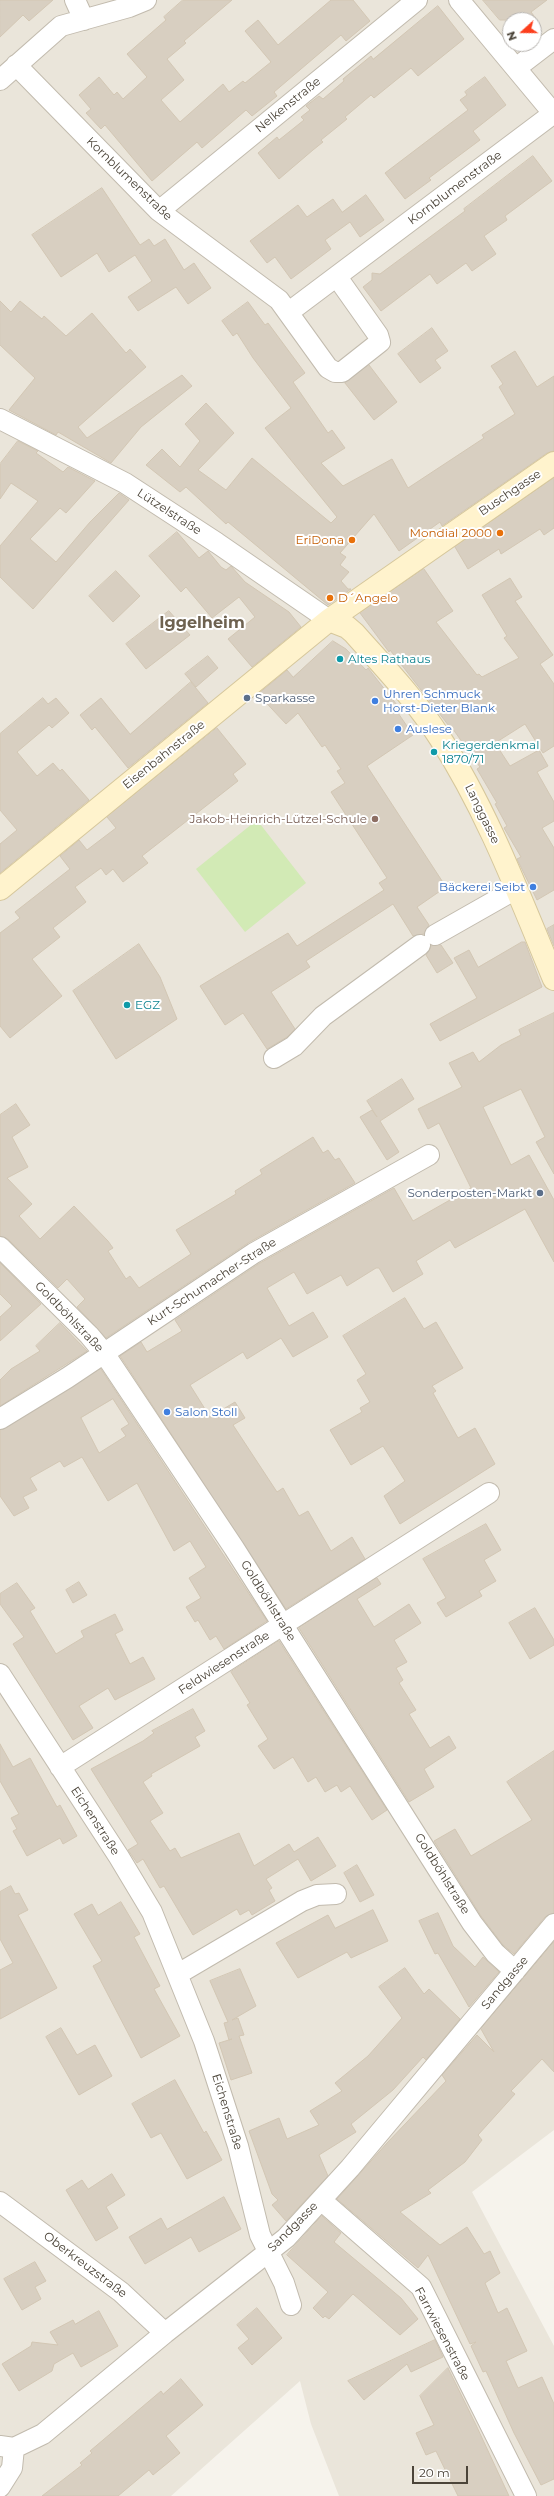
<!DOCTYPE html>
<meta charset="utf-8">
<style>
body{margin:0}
#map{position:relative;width:554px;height:2496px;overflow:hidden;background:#f6f3ec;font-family:Montserrat,sans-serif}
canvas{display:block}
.north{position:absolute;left:502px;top:12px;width:40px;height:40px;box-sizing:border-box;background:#fff;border:1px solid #b7b4b0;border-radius:50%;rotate:249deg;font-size:11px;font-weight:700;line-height:16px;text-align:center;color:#4b4439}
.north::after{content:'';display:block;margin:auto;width:14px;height:18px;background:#fc3f1d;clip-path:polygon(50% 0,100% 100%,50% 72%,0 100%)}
.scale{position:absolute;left:412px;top:2466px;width:56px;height:18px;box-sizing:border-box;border:2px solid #4b4439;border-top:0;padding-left:5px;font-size:12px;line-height:14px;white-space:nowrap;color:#4b4439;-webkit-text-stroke:3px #fff;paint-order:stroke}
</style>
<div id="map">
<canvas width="554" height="2496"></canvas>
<div class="north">N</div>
<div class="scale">20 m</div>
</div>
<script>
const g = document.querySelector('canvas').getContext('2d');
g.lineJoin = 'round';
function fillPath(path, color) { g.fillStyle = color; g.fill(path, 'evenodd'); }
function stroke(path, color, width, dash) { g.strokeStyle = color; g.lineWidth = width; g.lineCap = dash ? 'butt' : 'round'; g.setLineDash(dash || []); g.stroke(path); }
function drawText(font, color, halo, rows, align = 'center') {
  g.font = font + ' Montserrat,sans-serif'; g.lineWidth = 4; g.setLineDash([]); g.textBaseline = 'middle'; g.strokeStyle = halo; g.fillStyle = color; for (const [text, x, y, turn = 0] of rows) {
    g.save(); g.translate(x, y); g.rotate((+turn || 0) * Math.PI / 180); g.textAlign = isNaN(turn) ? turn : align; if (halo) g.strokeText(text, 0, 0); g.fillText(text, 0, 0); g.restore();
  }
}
fillPath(new Path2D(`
 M0 0H554V2130L472 2192 554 2346V2496H339L311 2424 300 2381 171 2496H0ZM510 20H534V44H510Z`), '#eae5da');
fillPath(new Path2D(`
 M257 820 306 883 245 932 196 869Z`), '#d2eab5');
const building = new Path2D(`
 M0 0H53L29 21 23 15 0 37Z
 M183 0H232L184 41 186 43 167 59 184 80 161 100 180 122 223 84 229 92 243 81 245 83 271 62 245 31 258 20 278 45 331 0H353L370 21 346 41 341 35 274 92 277 96 252 116 246 110 202 148 197 142 152 181 105 125 101 129 86 113 91 109 79 95 99 77 114 95 117 92 123 99 147 77 127 54 166 20 164 17Z
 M483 0H547L531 12 537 20H500Z
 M438 6 464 39 418 76 411 68 374 98 371 95 345 117 347 119 321 140 323 142 313 150 279 179 258 153 277 137 279 140 304 120 301 117 310 110 306 106 319 96 323 99 344 81 343 79 371 56 373 59Z
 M485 77 506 105 473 131 480 140 429 178 431 180 405 199 385 173 468 110 460 100 467 95 465 92Z
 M533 156 552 181 505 216 507 220 484 236 496 254 472 271 466 263 437 284 430 274 381 311 363 287 372 280V273L380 274 465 211 464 209Z
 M102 188 140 245 149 239 154 246 165 239 184 270 194 263 211 288 188 304 176 287 138 311 128 297 152 281 135 255 109 272 97 253 61 277 32 235Z
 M366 195 384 220 360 237 350 222 325 240 331 249 291 279 275 257 267 263 250 241 298 205 307 217 333 199 342 212Z
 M0 301 11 312 20 301 42 319 44 316 66 336 92 313 126 353 130 349 146 367 78 427 87 438 182 375 192 386 141 427 111 463 58 432 56 435 9 410 35 378 0 345Z
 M248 302 265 325 268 323 305 373 293 382 328 433 332 430 345 448 321 463 343 486 392 459 408 488 484 438 482 435 515 414 499 387 503 384 491 366 515 351 537 387 554 376V451L547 453 442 526 440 522 399 551 374 514 340 553 346 557 340 565 349 572 341 581 348 589H351L328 605 228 522 226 524 186 487 180 492 146 465 162 449 180 467 200 441 185 424 206 403 234 433 198 470 226 490 252 458 331 523 337 517 265 428 291 408 253 358 237 333 233 336 222 321Z
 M432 328 448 351 435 360 441 368 420 383 398 354Z
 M369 365 397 402 374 420 345 383Z
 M18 441 38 451 36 453 63 472 68 467 95 481 66 513 60 508 30 539 56 562 90 522 119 493 129 500 33 609 0 577V546L38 501 11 483 0 499V464Z
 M554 478V528L544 535 540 529 501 554 499 549 468 569 455 547Z
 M177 532 199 558 208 551 221 567 226 570 231 566 245 582 289 612 301 627 252 667 228 639 255 617 239 597 212 618 186 587 181 592 149 556Z
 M424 569 453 611 436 622 477 675 479 674 482 677 519 658 504 638 507 636 482 595 510 578 522 597 515 601 553 655 540 664 554 684V746L543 753 525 724 495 743 510 766 539 750 548 766 537 772 554 802V821L542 828 554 848V890L537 900 517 859 521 857 504 828 507 826 495 804 497 803 477 769 480 767 450 725 449 726 390 650 389 652 360 613Z
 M116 571 140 596 113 622 89 596Z
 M169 611 190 635 146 669 126 644Z
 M333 641 346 649 366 670 368 668 397 705 394 707 413 735 367 766 446 887 417 907 429 925 424 934 413 936 393 904 306 961 310 967 271 992 295 1029 287 1037 267 1049 243 1013 225 1025 200 986 288 933 297 946 384 890 379 883 387 878 331 792 345 783 337 771 341 769 325 745 322 747 298 713 286 724 258 694 287 670 293 677Z
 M208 656 218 668 196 687 185 674Z
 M191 682 208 703 128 768 95 727 92 730 80 715 101 698 130 734Z
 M43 698 48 704 56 698 69 713 52 728 49 725 17 752 37 776 53 763 60 771 62 769 89 800 0 873V844L17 830 0 810V734Z
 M217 728 246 764 233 774 238 781 142 856 148 863 123 882 113 869 106 875 101 868 75 887 86 902 53 928 60 937 32 959 62 996 10 1038 0 1026V933L20 918 15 912 70 869 60 856 79 840 87 850 116 828 107 817Z
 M554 925V946L547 929Z
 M522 942H525L542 987 440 1041 430 1024 477 998 454 958 469 950 478 967Z
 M139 944 160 977 177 1019 116 1059 73 991Z
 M441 945 453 963 437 973 426 955 431 946Z
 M554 1013V1174L536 1142 545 1137 521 1089 483 1107 511 1165 529 1155 554 1200V1262L525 1209 455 1248 450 1240 416 1261 423 1274 393 1292 379 1268H376L347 1286 341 1275 307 1294 294 1272 267 1288 289 1326 313 1312 328 1337 293 1357 281 1338 247 1359 243 1352 190 1385 210 1417 235 1402 245 1418 233 1425 277 1492 283 1488 299 1516 308 1511 331 1551 352 1537 365 1559 286 1609 120 1356 141 1342 147 1352 182 1331 175 1320 260 1263 394 1188 413 1221 471 1188 439 1123 428 1129 418 1109 462 1087 449 1063 473 1052 479 1062 501 1045 521 1035 519 1030Z
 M402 1079 414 1099 380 1121 399 1152 387 1160 360 1117 372 1110 377 1117 367 1101Z
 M16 1104 30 1125 12 1137 28 1167 7 1178 32 1204 19 1216 40 1239 74 1206 108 1241 113 1248 108 1251 126 1279 130 1276 139 1288 191 1254 176 1230 236 1194 235 1191 262 1174 260 1170 313 1137 323 1153 328 1150 335 1160 339 1158 355 1183 248 1243 106 1338 77 1307 85 1299 67 1279 58 1288 8 1239 0 1236V1115Z
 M0 1263 41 1304 0 1341V1317L12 1306 0 1294Z
 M405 1298 424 1329 436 1322 463 1368 432 1386 436 1391 433 1393 458 1438 475 1428 495 1464 400 1524 384 1496 405 1481 383 1446 351 1465 330 1430 362 1412 360 1408 370 1402 357 1380 366 1374 343 1336Z
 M60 1323 87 1351 0 1406V1380L11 1369 40 1351 36 1346Z
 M101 1369 267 1621 224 1649 216 1636 210 1640 198 1620 195 1622 186 1607 201 1598 189 1578 206 1567 190 1541 174 1551 137 1483 108 1501 82 1457 64 1467 60 1461 30 1478 37 1490 23 1497 29 1508 14 1516 0 1496V1430ZM113 1399 129 1424 121 1429 126 1436 99 1453 81 1418Z
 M486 1524 501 1550 484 1560 496 1581 479 1591 482 1596 446 1617 437 1603 446 1598 423 1559Z
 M377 1578 381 1584 357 1599 374 1627 409 1604 421 1623 394 1640 407 1662 396 1668 403 1680 399 1683 416 1710 409 1714 430 1748 449 1736 456 1748 424 1769 434 1787 409 1802 299 1628Z
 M79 1582 87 1595 73 1603 66 1590Z
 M17 1583 35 1608 30 1611 56 1654 84 1637 81 1631 115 1614 123 1630 115 1634 130 1664 143 1657 155 1679 115 1700 108 1688 79 1706 93 1728 73 1740 13 1644 24 1637 0 1604V1594Z
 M535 1608 554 1640V1645L530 1659 509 1623Z
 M279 1641 387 1810 372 1820 350 1786 341 1792 337 1785 325 1792 316 1777 308 1782 293 1757 274 1769 258 1746 268 1739 247 1705 250 1703 231 1672Z
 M193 1709 205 1731 195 1737 200 1746 151 1774 152 1776 143 1782 163 1813 150 1821 170 1851 175 1848 181 1858 239 1833 254 1866 289 1844 294 1852 318 1837 336 1866 311 1881 298 1859 266 1879 272 1888 269 1890 275 1901 252 1915 249 1910 240 1915 237 1909 193 1935 164 1886 160 1888 143 1859 137 1863 128 1850 138 1844 91 1769 143 1741 154 1733 152 1731Z
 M0 1744 13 1767 30 1758 57 1807 60 1805 77 1836 63 1844 60 1838 27 1856 13 1831 17 1829 11 1818 19 1814 0 1781Z
 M554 1751V1913L545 1917 514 1954 503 1945 481 1916 434 1841 455 1829 471 1856 532 1820 507 1782Z
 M357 1865 374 1895 360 1902 344 1873Z
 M11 1886 15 1894 19 1893 28 1910 18 1915 57 1988 0 2019V1970L13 1963 0 1939V1892Z
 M121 1902 140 1934 134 1937 160 1986 154 1989 180 2036 141 2058 93 1966 102 1961 74 1914 92 1904 98 1915Z
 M373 1910 388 1941 351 1958 347 1952 298 1978 276 1943 328 1915 335 1928Z
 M438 1913 453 1946 475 1967 483 1957 499 1972 469 2007 438 1953 435 1954 419 1921Z
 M554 1942V2072L542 2059 511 2091 515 2094 478 2135 482 2140 465 2162 428 2190 431 2193 400 2212 440 2245 467 2227 484 2254 490 2251 500 2273 485 2283 498 2313 507 2308 527 2351 506 2361 518 2388 542 2377 554 2404V2479L541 2485 514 2433 486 2371 483 2372 471 2346 476 2342 470 2344 428 2255 418 2268 337 2199 387 2143 446 2081 442 2075 477 2035 494 2052 481 2029Z
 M405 1968 424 1994 429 1989 460 2019 426 2060 423 2057 393 2090 351 2124 356 2132 319 2155 328 2176 286 2221 272 2205 278 2200 272 2194 249 2131 279 2118 287 2139 319 2125 310 2111 342 2091 335 2083 368 2056 402 2018 379 1987Z
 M240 1969 256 2006 232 2020 238 2018 244 2035 239 2036 252 2073 231 2080 219 2043 232 2039 229 2040 224 2023 228 2022 210 1981Z
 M61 2028 77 2055 95 2045 112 2076 79 2095 46 2037Z
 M175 2080 204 2133 206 2131 222 2160 187 2179 161 2133 151 2138 132 2104Z
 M112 2174 125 2195 106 2207 118 2228 96 2241 66 2190 82 2180 88 2189Z
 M224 2197 241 2229 199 2252 191 2237 145 2264 129 2237 161 2218 167 2229Z
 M322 2216 341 2233 334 2242 401 2298 418 2319 400 2335 353 2294 329 2319 325 2316 323 2318 313 2308 328 2292 287 2255Z
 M35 2262 46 2281 35 2287 41 2299 22 2310 4 2279Z
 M257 2308 282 2338 252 2365 238 2348 249 2339 237 2325Z
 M99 2311 118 2346 81 2367 73 2353 54 2364 52 2371 19 2391 2 2364 31 2346 32 2342 58 2345 50 2332 73 2320 75 2324Z
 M435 2340 443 2357 411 2372 407 2364 364 2400 348 2381Z
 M448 2368 476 2425 509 2496H458L436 2451 426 2455 416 2433 434 2425 420 2396Z
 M181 2379 203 2405 166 2436 180 2453 153 2475 149 2470 118 2496H42L82 2465 80 2463 92 2453 90 2451 161 2391 163 2394Z`);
fillPath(building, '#d8cfc1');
stroke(building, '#d3c7b4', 1);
const street = new Path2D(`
 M75 0 84 20
 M459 0 553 113
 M16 65 159 211 279 300 328 368 335 372H342L380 342 378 335 337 277
 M516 68 554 39
 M0 80 61 26 129 7 146 0
 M159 211 417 0
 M289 312 554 113
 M0 419 125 483 217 543 329 620
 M435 935 516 889
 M274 1058 294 1046 323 1016 420 945
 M0 1247 89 1335 104 1353 234 1548 472 1923 495 1953 515 1971
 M0 1419 67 1378 254 1253 429 1155
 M0 1674 119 1857 152 1912 204 2041 238 2146 260 2235 284 2283 291 2305
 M60 1767 489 1493
 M178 1974 302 1901 317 1895 336 1894
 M321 2200 421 2287 526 2496
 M0 2202 121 2292 165 2333
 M0 2446 14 2448 43 2434 165 2333 286 2238 350 2168 554 1924
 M0 2487 12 2468 14 2448`);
const secondary = new Path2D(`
 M329 620 347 627 354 633C384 667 416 700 440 738 488 812 520 898 554 979
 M0 889 329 620 554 463`);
stroke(street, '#c2bbae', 22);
stroke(secondary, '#d6c79b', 24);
stroke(street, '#fff', 20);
stroke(secondary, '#fff3cd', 22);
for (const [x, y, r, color] of [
 [500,533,4,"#e8710a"],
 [352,540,4,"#e8710a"],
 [330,598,4,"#e8710a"],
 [340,659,4,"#0f9aa8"],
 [247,698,4,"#5c6f8a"],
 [375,701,4,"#3f7fe0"],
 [398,729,4,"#3f7fe0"],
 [434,752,4,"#0f9aa8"],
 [375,819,4,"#8d6e63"],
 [533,887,4,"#3f7fe0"],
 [127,1005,4,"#0f9aa8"],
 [540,1193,4,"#5c6f8a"],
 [167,1412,4,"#3f7fe0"]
]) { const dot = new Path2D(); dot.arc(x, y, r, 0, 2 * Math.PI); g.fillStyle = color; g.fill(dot); stroke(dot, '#fff', 1.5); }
drawText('12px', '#4b4439', '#fff', [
 ["Nelkenstraße",288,105,-39],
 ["Kornblumenstraße",129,179,44],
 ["Kornblumenstraße",455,188,-37],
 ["Buschgasse",510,493,-34],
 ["Lützelstraße",169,512,33],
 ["Eisenbahnstraße",164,755,-39],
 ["Langgasse",482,814,64],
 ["Kurt-Schumacher-Straße",212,1282,-33],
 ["Goldböhlstraße",69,1317,46],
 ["Goldböhlstraße",268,1601,58],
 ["Feldwiesenstraße",224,1663,-33],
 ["Eichenstraße",95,1821,57],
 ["Goldböhlstraße",442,1874,58],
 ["Sandgasse",505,1983,-50],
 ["Eichenstraße",227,2112,73],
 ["Sandgasse",293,2227,-45],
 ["Oberkreuzstraße",85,2265,37],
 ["Farrwiesenstraße",442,2334,62]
]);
drawText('12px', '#c56008', '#fff', [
 ["Mondial 2000",492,533],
 ["EriDona",344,540],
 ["D´Angelo",338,598,"left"]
], 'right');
drawText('12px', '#0d838f', '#fff', [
 ["Altes Rathaus",348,659],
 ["Kriegerdenkmal",442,745],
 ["1870/71",442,759],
 ["EGZ",135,1005]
], 'left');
drawText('12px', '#366cbe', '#fff', [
 ["Uhren Schmuck",383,694],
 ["Horst-Dieter Blank",383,708],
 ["Auslese",406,729],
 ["Bäckerei Seibt",525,887,"right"],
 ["Salon Stoll",175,1412]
], 'left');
drawText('12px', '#4e5e75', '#fff', [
 ["Sparkasse",255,698],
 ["Sonderposten-Markt",532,1193,"right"]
], 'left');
drawText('12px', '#785e54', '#fff', [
 ["Jakob-Heinrich-Lützel-Schule",367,819]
], 'right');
drawText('bold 16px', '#6e6250', '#fff', [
 ["Iggelheim",202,623]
]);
</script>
